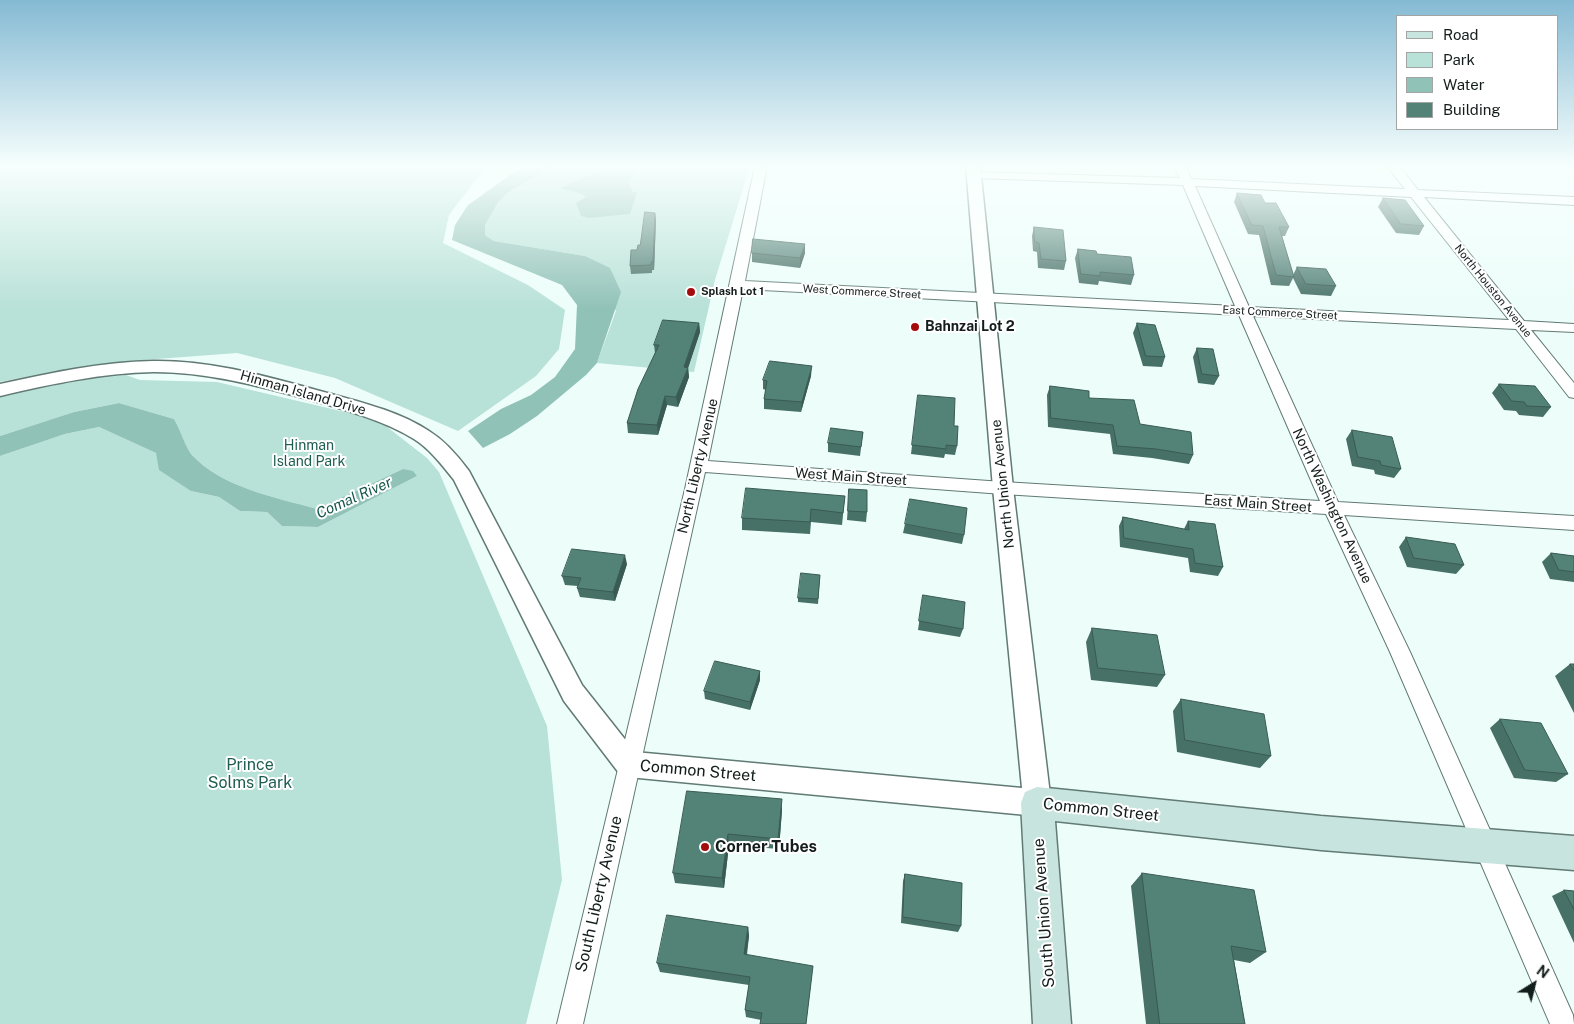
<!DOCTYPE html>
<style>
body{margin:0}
#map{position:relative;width:1574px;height:1024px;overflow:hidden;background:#edfefa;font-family:"Public Sans",sans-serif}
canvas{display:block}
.legend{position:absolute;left:1396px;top:15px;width:162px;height:115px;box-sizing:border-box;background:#fff;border:1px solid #a1a5a4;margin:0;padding:6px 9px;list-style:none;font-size:15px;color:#131d1b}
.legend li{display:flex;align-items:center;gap:10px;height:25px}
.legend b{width:25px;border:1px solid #a1a5a4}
.north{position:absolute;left:1509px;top:959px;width:50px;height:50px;-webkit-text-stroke:4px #fff;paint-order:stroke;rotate:36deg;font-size:14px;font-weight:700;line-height:20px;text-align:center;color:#131d1b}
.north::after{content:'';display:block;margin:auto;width:18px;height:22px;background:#131d1b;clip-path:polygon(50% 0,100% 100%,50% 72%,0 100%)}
</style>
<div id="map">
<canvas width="1574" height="1024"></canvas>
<ul class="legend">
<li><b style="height:6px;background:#c8e4df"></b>Road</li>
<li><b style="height:14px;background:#b8e1d7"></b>Park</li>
<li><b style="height:14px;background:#91c2b7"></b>Water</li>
<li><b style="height:14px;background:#538277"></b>Building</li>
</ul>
<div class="north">N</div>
</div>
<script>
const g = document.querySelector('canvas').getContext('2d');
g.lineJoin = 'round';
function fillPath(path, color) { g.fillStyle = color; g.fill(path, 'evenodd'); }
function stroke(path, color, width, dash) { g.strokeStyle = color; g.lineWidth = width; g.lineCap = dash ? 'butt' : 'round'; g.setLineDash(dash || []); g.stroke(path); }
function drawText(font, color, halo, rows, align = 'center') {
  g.font = font + ' "Public Sans",sans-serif'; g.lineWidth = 4; g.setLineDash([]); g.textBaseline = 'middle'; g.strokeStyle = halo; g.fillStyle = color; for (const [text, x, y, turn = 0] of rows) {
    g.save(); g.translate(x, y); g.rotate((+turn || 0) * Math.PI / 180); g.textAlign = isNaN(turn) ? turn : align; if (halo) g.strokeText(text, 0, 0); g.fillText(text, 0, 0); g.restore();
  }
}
fillPath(new Path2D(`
 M0 166H489L485 168 449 215 443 243 528 285 565 310 559 349 536 376 458 431 335 378 237 353 130 361 45 373 0 382Z
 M554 166H750L715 280 694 372 597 363 616 311 585 256 494 241 485 235V225L497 202 510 191Z
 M126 375 140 380 217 382 362 416 382 423 427 458 439 472 547 726 562 880 526 1024H0V456L65 434 99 427 156 453 191 491 219 497 240 511 267 512 282 526 318 527 417 476 403 469 317 509C275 497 222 488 191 454 185 447 180 429 174 419L119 403 74 412 0 436V396L73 381Z`), '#b8e1d7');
fillPath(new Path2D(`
 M523 166H554L510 191 498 202 485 225V235L494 241 585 256 610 268 621 292 597 363 586 375 537 416 510 434 483 448 468 431 501 409 531 395 555 377 575 349 577 305 562 285 452 240 455 225 468 205Z
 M615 166 619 169 621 168 619 166 634 172 629 184 633 192H637L630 214 589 218 581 216 576 203 586 197C580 192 568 191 560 188 579 179 596 173 615 166Z
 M119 403 174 419C180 429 185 446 191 454 222 488 275 497 317 509L403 469 413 471 417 476 318 527 282 526 267 512 240 511 219 497 191 491 159 470 156 453 99 427 65 434 0 456V436L74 412Z`), '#91c2b7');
const minor = new Path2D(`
 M755 166H767L745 281 1235 306 1183 185 974 178 968 175 974 172 1180 178 1174 166H1186L1191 179 1405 189 1387 166H1399L1418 190 1574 197V205L1424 197 1524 321 1574 324V332L1531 330 1574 383V398L1569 397 1516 329 1253 316 1338 502 1574 516V530L1344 515 1410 652 1573 1015 1574 1024H1550L1390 652 1326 514 1003 494 705 472 583 1024H557L685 489ZM1195 186 1411 197 1509 320 1249 307ZM743 289 1239 315 1320 501 1003 482 708 461Z`);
const tertiary = new Path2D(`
 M966 166H980L1013 488 1051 803 1047 812 1037 816 628 777 619 773 564 701 454 480C442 465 430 449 414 439 383 420 345 410 311 400 259 386 208 372 154 372 102 373 51 384 0 396V384C50 373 101 362 153 361 210 360 265 376 320 391 356 401 397 410 429 431 445 441 458 456 469 471L582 685 635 752 1022 788 993 488Z`);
const secondary = new Path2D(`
 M1037 787 1321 816 1574 836V870L1321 850 1055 821 1071 1024H1033L1021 803 1025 792Z`);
stroke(minor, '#617a74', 2);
stroke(tertiary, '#617a74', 3);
stroke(secondary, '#617a74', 3);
fillPath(minor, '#fff');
fillPath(tertiary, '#fff');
fillPath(secondary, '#c8e4df');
fillPath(new Path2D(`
 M1237 193 1265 203 1289 227 1285 236H1282L1293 275 1297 267 1336 286 1331 296 1301 294 1293 278 1289 286 1271 285 1259 235 1248 234 1234 202Z
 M1383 198 1424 226 1419 235 1396 233 1378 207Z
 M655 213 656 220 654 270H652V273L631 274 630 266Z
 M1034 227 1066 261 1064 270 1038 268 1037 252 1033 251 1032 236Z
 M1078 249 1097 254 1134 275 1131 285 1099 281 1098 285 1079 283 1075 258Z
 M752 253H805L800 268 752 262Z
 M699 323 700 332 688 368 689 377 678 407 667 405 658 435 628 433 627 423 655 353 654 345Z
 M1137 323 1165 357 1162 367 1143 366 1133 333Z
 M1197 348 1219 376 1214 385 1198 383 1193 357Z
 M811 376 801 412 764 409V399L766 390 763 389V380Z
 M1499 384 1551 407 1543 417 1519 415 1516 411 1504 410 1492 393Z
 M1050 386 1089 398 1140 424 1193 455 1189 464 1152 458 1113 454 1110 434 1048 427 1047 395Z
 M918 395 954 426 957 446 955 455 945 454 944 458 911 454Z
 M1352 430 1401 469 1394 478 1375 474 1374 470 1352 466 1346 439Z
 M863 432 860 456 828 452V443Z
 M849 489 867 512 866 522 847 520Z
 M845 496 842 525 811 522 810 534 742 530V518Z
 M1123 517 1184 529 1188 521 1223 567 1218 576 1190 572 1188 558 1120 547 1119 526Z
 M905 524 964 535 962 544 903 533Z
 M1406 537 1464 565 1456 574 1407 567 1399 547Z
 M1551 553 1574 556V582L1550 579 1542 562Z
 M627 564 615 601 580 597 577 588 578 586 565 585 562 576Z
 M820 575 818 604 798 602V598Z
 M923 595 963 629 960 637 918 630Z
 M1092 628 1165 675 1157 687 1091 680 1086 642Z
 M1570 664H1574V713L1555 676Z
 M760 671V680L750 710 705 699 704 691Z
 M1181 699 1271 756 1260 768 1177 752 1173 711Z
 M1500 719 1568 774 1556 782 1514 778 1490 728Z
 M687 791 782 810 779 849 729 845 724 888 675 883 673 873Z
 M1142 873 1266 952 1250 963 1234 960 1245 1024H1146L1131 886Z
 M905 874 961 926 958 932 901 923 903 881Z
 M1564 890 1574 891V943L1552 896Z
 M748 927 749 936 747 955 812 974 806 1024H760L761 1020 746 1017 745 1010 749 985 660 972 657 963Z`), '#477066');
fillPath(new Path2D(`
 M655 213 656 220 654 270 653 262Z
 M805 244V253L800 268V258Z
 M699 323 700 332 686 374 688 368 689 377 678 407 676 397 684 367Z
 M812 366 811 376 801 412 802 402Z
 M665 396 667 405 658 435 657 425Z
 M625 555 627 564 615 601 613 592Z
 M760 671V680L750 710V702Z
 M782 799V810L779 849 778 839Z
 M728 834 729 845 724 888 722 878Z
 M748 927 749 936 745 963 744 954Z`), '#3a5b53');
const building = new Path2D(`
 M1237 193 1261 195 1265 203H1276L1289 227H1279L1294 277 1276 275 1263 226 1252 225Z
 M1383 198 1405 200 1424 226 1401 224Z
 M645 212 655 213 653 262H651V265L630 266 631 250H637L638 245H640Z
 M1034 227 1063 230 1066 261 1041 259 1039 243 1035 242Z
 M753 239 805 244 800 258 752 253Z
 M1078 249 1096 251 1097 254 1131 257 1134 275 1100 272V276L1081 274Z
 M1297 267 1326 269 1336 286 1306 284Z
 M663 320 699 323 684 367 688 368 676 397 665 396 657 425 627 423 638 389 659 345H654Z
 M1137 323 1155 325 1165 357 1146 356Z
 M1197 348 1213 349 1219 376 1202 374Z
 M770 361 812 366 802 402 764 399 767 381 763 380Z
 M1499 384 1535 386 1551 407 1527 406 1524 402 1512 401Z
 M1050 386 1089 391V398L1134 400 1140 424 1191 432 1193 455 1156 449 1117 446 1113 425 1051 418Z
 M918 395 955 398 954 426H958L957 446 946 445V449L912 445Z
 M831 428 863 432 861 447 828 443Z
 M1352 430 1392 437 1401 469 1381 465 1380 461 1358 457Z
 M746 488 845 496 843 513 811 509 810 522 742 518Z
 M849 489 867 490V512L848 511Z
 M910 499 967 508 964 535 905 524Z
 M1123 517 1189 530 1188 521 1215 524 1223 567 1195 563 1193 549 1124 538Z
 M1406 537 1455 544 1464 565 1414 558Z
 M572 549 625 555 613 592 577 588 581 578 562 576Z
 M1551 553 1574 556V572L1559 570Z
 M801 573 820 575 818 599 798 598Z
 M923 595 965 602 963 629 919 621Z
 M1092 628 1157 635 1165 675 1098 668Z
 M715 661 760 671 750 702 704 691Z
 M1570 664H1574V670Z
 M1181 699 1264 714 1271 756 1185 740Z
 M1500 719 1541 723 1568 774 1525 770Z
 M687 791 782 799 778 839 728 834 722 878 673 873Z
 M1142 873 1254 890 1266 952 1231 946 1245 1024H1160Z
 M905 874 962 883 961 926 903 917Z
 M1564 890 1574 891V909Z
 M667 915 748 927 744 954 813 966 806 1024H760L762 1013 745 1010 750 977 657 963Z`);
fillPath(building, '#538277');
stroke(building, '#3a5b53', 1);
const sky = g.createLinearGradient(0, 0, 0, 309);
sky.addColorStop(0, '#85bad4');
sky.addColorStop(0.54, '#f7fffd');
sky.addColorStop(1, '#f7fffd00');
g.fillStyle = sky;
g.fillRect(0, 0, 1574, 309);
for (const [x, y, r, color] of [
 [691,292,5,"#a30b0c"],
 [915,327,5,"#a30b0c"],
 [705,847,5,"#a30b0c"]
]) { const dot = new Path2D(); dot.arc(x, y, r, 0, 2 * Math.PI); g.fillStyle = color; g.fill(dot); stroke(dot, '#fff', 2); }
drawText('11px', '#131d1b', '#fff', [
 ["North Houston Avenue",1493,291,51],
 ["West Commerce Street",862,292,3],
 ["East Commerce Street",1280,313,3]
]);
drawText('bold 11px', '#131d1b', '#fff', [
 ["Splash Lot 1",701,292]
], 'left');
drawText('bold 14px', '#131d1b', '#fff', [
 ["Bahnzai Lot 2",925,327]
], 'left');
drawText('14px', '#131d1b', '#fff', [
 ["Hinman Island Drive",303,393,16],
 ["North Liberty Avenue",698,466,-77],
 ["West Main Street",851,477,4],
 ["North Union Avenue",1003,484,-96],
 ["East Main Street",1258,504,4],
 ["North Washington Avenue",1332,506,65]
]);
drawText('14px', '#1e5e52', '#fff', [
 ["Hinman",309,446],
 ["Island Park",309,462]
]);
drawText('italic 15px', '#16584c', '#fff', [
 ["Comal River",354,498,-24]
]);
drawText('16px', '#1e5e52', '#fff', [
 ["Prince",250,765],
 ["Solms Park",250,783]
]);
drawText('16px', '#131d1b', '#fff', [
 ["Common Street",698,771,5],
 ["Common Street",1101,810,6],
 ["South Liberty Avenue",599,894,-77],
 ["South Union Avenue",1044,913,-94]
]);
drawText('bold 16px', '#131d1b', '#fff', [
 ["Corner Tubes",715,847]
], 'left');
</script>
